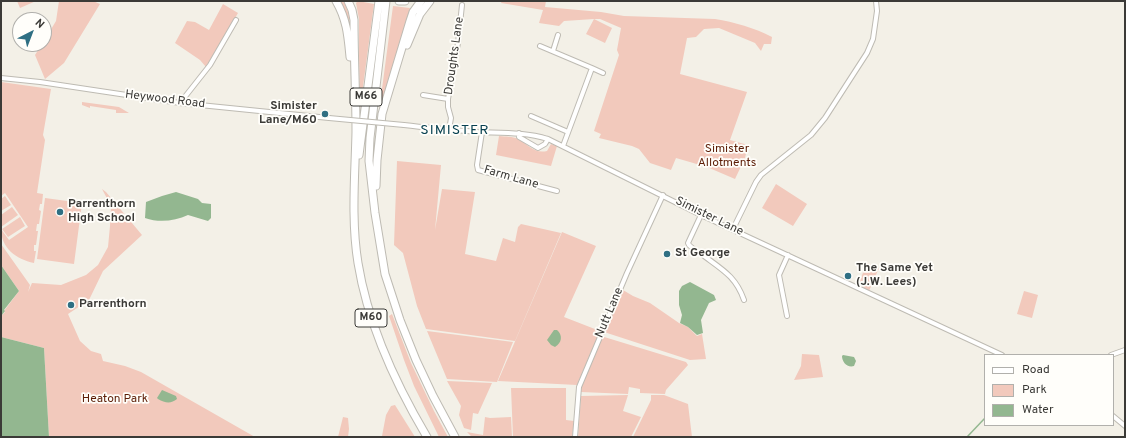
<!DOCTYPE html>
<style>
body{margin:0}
#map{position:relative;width:1126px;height:438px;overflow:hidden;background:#f3f0e7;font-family:Overpass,sans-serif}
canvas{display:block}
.frame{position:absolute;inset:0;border:2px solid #3b3a37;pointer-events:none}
.legend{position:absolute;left:984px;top:354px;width:130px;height:72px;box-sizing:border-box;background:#fffefa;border:1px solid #b1b0ac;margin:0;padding:5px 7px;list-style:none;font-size:12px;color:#3b3a37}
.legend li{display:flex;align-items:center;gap:8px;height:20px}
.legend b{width:20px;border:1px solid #b1b0ac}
.north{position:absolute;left:12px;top:12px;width:40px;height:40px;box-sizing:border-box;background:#fffefa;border:1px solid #b1b0ac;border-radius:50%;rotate:42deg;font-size:11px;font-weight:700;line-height:16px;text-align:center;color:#3b3a37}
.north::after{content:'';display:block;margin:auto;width:14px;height:18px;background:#2f6f83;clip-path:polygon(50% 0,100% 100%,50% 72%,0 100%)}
</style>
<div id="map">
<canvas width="1126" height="438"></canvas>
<div class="frame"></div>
<ul class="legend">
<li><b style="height:5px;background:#fff"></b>Road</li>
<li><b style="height:11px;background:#f2c9bc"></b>Park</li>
<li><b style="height:11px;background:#93b790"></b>Water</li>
</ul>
<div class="north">N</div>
</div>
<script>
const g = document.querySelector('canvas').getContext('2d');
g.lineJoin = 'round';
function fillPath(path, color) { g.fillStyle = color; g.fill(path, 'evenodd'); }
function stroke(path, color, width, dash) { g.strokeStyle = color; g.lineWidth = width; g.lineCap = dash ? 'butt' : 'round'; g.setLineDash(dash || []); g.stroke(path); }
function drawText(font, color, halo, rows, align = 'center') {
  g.font = font + ' Overpass,sans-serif'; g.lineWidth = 3.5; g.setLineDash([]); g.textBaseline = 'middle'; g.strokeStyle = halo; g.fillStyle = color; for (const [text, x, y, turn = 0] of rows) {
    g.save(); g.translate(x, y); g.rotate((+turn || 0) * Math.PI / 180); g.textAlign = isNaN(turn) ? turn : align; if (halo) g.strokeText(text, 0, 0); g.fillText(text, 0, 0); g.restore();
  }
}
fillPath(new Path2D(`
 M17 1H36L20 8Z
 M59 1H93L100 4 64 63 45 79 35 55 42 44H44V41L56 21Z
 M340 1H343C348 9 349 15 350 24Z
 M358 1 374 4 360 109 359 55V19L356 3Z
 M502 1H546L545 7 601 12 624 16 715 19C734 22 755 28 772 37L771 44H764L761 51 755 43 719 28 704 29 696 37 687 38 680 74 747 92 730 140 748 145 745 158 735 179 707 167 676 158 671 170 650 163 639 149 632 146 599 138 601 134 594 131 619 55 617 50 621 28 600 19H594L612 28 605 43 586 34 594 19 564 21 559 26 539 23 543 10 501 3Z
 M223 4 238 13 206 67 200 60 175 43 187 21 195 22 209 30Z
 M393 6 410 8 387 85 379 118 378 119Z
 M1 82 51 89 43 135 45 140 37 193 43 194 42 204H40L39 210 41 211 39 224H37L36 231H38L36 245H34V251H36L34 263C16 259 1 248 1 229L9 240 28 227 5 193 1 196Z
 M82 102 119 107 129 113H116V110L90 106V108L82 105Z
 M499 136C506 137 512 136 518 139 528 144 534 154 547 151L551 144 557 146 551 166 496 155Z
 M397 161 441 165 435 230 442 189 475 192 465 254 496 261 503 238 515 242 518 227 521 224 561 233 515 341 426 329 417 306 403 253 394 245Z
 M776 184 807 204 793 226 762 208Z
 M102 189 106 192 142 235 103 271 89 300 68 314 80 341 91 351 101 354 103 361 125 366 141 372 255 437H49L44 348 1 337V314L2 315 5 312 4 311 19 291 1 265V244L30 285 28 292 32 283 61 285 86 275 98 265 108 247 110 226 111 206Z
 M5 196 11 205 1 211V199Z
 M45 198 82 203 74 264 37 259Z
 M12 207 18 215 1 227V215Z
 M20 217 25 226 8 237 2 229Z
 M562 232 596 246 564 317 600 331 577 385 498 381Z
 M867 263 879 268 869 291 858 285Z
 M623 290 633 296 650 303 679 323 688 327 697 336 702 334 706 359 690 360 604 332Z
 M1024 291 1038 295 1032 318 1017 314Z
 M392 314 411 363 434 411 448 437H439L414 386 404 360 389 316Z
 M427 331 513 342 497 382 447 379Z
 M601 336 686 362 688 365 666 390 665 394 640 393V389L629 387 628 394 581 392 582 382Z
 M802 354 819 355 823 377 794 380 801 366Z
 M447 381 492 383 478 414 473 413 471 430 464 428 459 415 461 406Z
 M511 388H566V420L574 421 572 437H513Z
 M628 395 623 411 641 417 631 437H578L581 396Z
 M651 395H664L688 404 692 437H633L651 400Z
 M395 405 415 437 382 436 386 415 391 406Z
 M343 417 348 418 349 429 348 437H338Z
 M485 417 490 418 511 417 512 437H472L467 432 483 435Z`), '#f2c9bc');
fillPath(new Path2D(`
 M176 192 198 199 202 203 211 204V218L208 221 188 215C175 221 159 223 145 218L146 202 162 196Z
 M1 265 19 291 4 310 5 311 2 315 1 314Z
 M690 282 714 295 716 300 709 303 701 320 703 333 697 335 688 327 680 323 682 315 679 305V291L682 286Z
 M554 330H557C563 335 562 343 555 347L551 345 547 340Z
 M1 337 44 348 49 437H1Z
 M843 355 854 357 856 361 854 366C847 368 842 362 842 356Z
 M162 390 176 396 177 399C171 404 165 403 158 399L157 398Z`), '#93b790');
stroke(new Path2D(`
 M967 437 985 418`), '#93b790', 1.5);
const minor = new Path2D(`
 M540 46 592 68 563 146
 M553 51 558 35
 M592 68 603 73
 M1 78 40 82 180 103 329 118
 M423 95 448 99
 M180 103 210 65 236 20
 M531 116 568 132
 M404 125C429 128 453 130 478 132 501 133 525 132 548 139L701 215 1002 355
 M449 130 451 118 448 107V99L458 43 462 5
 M482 132 477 165 478 170 557 191
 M519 133V137L538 148 545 144 548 139
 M701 215 688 243 689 245C693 249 699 253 704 256 723 270 736 277 744 300
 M733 229 756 182 761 175 811 135 825 118 867 53 873 39 877 11 876 1
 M787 316 779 275 788 255
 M1111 355 1125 350
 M1113 416 1125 426
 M575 437 579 387 627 273 663 195`);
const motorway = new Path2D(`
 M336 1C347 20 348 36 350 57
 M348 1 352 10 354 20C354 57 356 95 356 132 355 176 351 220 358 263 368 325 395 383 427 437
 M386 1 370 138 369 161 375 213 385 274 400 320 416 360 433 396 455 437
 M399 1H405
 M407 45 420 14 430 1
 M359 155 379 1
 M376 186 377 160 382 114 410 21 413 12 421 1`);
stroke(minor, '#bebbb3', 6);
stroke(motorway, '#bebbb3', 9);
stroke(minor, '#fff', 4);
stroke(motorway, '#fff', 7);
const minorBridge = new Path2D(`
 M329 118 404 125`);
stroke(minorBridge, '#bebbb3', 6, []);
stroke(minorBridge, '#fff', 4);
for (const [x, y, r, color] of [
 [325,114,4,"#2f6f83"],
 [60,212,4,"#2f6f83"],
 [667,254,4,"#2f6f83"],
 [848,276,4,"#2f6f83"],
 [71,305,4,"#2f6f83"]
]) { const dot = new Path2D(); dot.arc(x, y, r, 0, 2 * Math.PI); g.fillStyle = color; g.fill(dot); stroke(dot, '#fffefa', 1.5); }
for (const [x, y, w] of [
 [366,97,32],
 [371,318,32]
]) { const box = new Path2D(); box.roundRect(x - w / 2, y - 9, w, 18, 3); g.fillStyle = '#fffefa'; g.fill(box); stroke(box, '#3b3a37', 1); }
drawText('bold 11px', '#3b3a37', null, [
 ["M66",366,97],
 ["M60",371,318]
]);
drawText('12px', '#3b3a37', '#fffefa', [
 ["Droughts Lane",455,56,-82],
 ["Heywood Road",165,100,7],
 ["Farm Lane",511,178,16],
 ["Simister Lane",709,217,26],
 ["Nutt Lane",610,313,-67]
]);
drawText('bold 12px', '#3b3a37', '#fffefa', [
 ["Simister",317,107,"right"],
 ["Lane/M60",317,121,"right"],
 ["Parrenthorn",68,205],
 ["High School",68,219],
 ["St George",675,254],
 ["The Same Yet",856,269],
 ["(J.W. Lees)",856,283],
 ["Parrenthorn",79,305]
], 'left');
drawText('12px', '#5c1d06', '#fffefa', [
 ["Simister",727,150],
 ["Allotments",727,164],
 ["Heaton Park",115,400]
]);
g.letterSpacing = '1px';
drawText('14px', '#074050', '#fffefa', [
 ["SIMISTER",455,131]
]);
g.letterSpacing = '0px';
</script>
